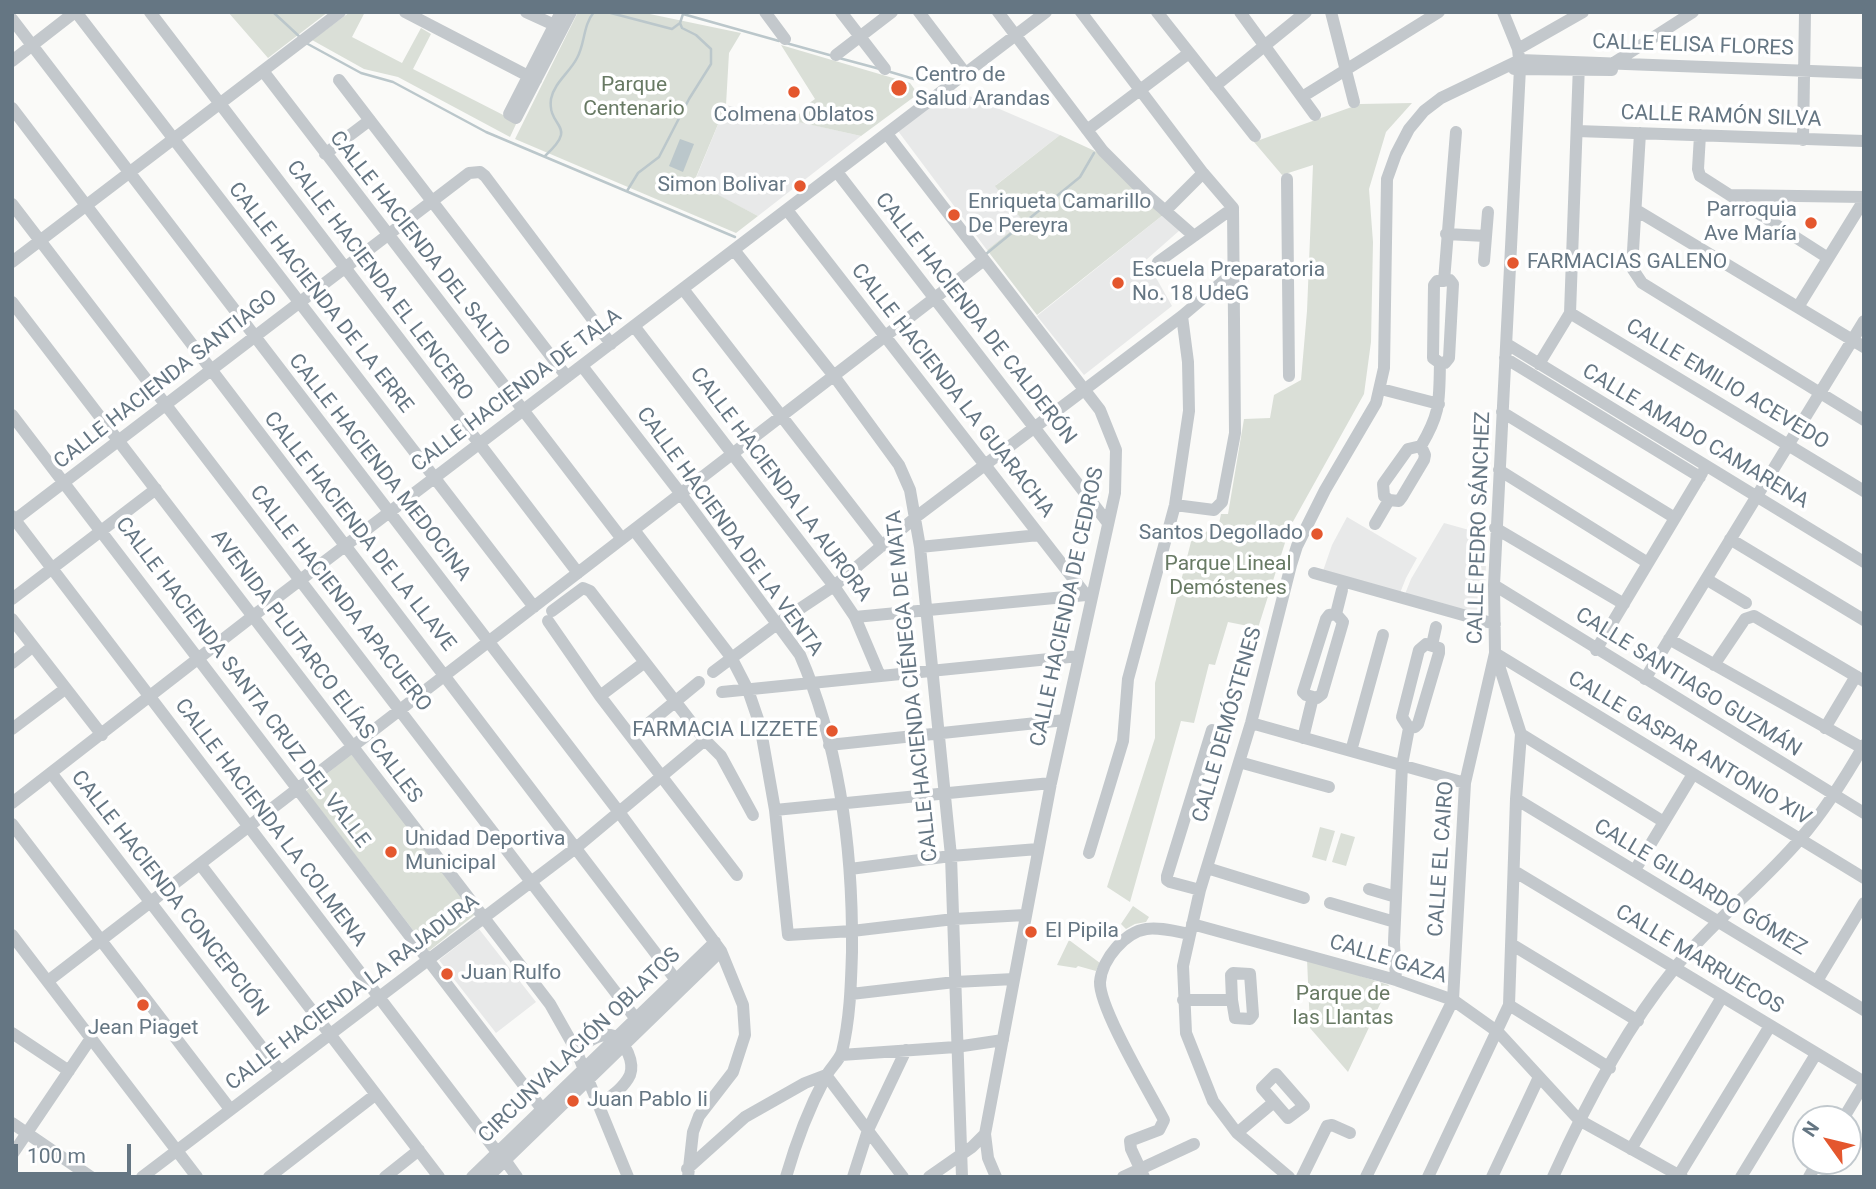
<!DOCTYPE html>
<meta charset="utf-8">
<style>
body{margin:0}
#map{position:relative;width:1876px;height:1189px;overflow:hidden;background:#fafaf8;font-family:Roboto,sans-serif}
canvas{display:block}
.frame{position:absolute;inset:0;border:14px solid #657683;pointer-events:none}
.north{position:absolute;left:1792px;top:1105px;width:70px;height:70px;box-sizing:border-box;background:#fff;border:2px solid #c1c8cd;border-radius:50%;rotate:304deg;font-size:19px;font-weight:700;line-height:28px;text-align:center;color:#657683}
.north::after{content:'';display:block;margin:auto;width:24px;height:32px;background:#e4572e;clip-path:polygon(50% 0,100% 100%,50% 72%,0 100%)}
.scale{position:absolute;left:14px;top:1144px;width:117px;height:32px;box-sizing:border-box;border:4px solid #657683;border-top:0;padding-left:9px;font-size:21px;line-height:24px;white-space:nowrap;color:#657683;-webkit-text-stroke:5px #fff;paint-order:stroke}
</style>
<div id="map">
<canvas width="1876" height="1189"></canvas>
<div class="frame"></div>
<div class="north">N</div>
<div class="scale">100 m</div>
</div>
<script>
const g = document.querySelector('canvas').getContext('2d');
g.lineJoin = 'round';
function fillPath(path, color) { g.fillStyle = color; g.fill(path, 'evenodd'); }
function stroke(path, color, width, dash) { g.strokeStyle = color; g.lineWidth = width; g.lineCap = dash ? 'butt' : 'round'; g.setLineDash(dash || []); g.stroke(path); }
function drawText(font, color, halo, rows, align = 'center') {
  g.font = font + ' Roboto,sans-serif'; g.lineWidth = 7; g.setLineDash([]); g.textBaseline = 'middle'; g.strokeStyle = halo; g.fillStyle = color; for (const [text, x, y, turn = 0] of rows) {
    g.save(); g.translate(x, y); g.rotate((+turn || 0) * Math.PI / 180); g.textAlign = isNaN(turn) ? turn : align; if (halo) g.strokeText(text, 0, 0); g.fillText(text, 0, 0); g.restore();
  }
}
fillPath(new Path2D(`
 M953 89 1060 135 996 185 1023 221 987 250 898 131Z
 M726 105 861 136 758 216 694 183Z
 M1163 215 1180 230 1146 260 1172 306 1084 375 1037 316Z
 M1347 517 1417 558 1406 578 1400 593 1323 571 1332 545Z
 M1444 523 1487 535 1484 618 1405 594 1411 579Z
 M479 929 536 1002 496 1033 439 960Z`), '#e8e9e9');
fillPath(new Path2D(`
 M228 12H328L268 58Z
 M350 12H365L352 37 402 63 421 28 431 34 413 69 517 122 510 137 398 77 364 69 312 40Z
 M578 12H640L741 33 729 53 726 105 694 182 758 216 736 233 515 139Z
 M781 45 910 83 918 94 861 136 794 121 795 117 806 109 805 106 815 99Z
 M1412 103 1386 132 1369 189 1373 242 1371 342 1364 394 1290 527 1258 628 1228 622 1215 665 1209 664 1194 723 1181 721 1130 902 1107 887 1155 738V683L1194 530 1217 533 1221 514H1228L1244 419 1270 418 1274 395 1301 380 1307 311 1313 165 1282 175 1254 142 1360 104Z
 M1060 135 1097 152 1163 215 1037 315 987 250 1023 221 995 186Z
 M351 754 477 913 429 951 306 791Z
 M1320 827 1335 831 1326 861 1312 857Z
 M1341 833 1355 837 1346 866 1332 862Z
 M1133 906 1149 917 1146 922 1135 924 1126 929 1121 924Z
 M1069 940 1100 963 1096 971 1078 966 1076 968 1057 965Z
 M1307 959 1389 985 1348 1072 1310 1028Z`), '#dadfd7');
fillPath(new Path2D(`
 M680 139 694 144 683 172 669 166Z`), '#bbc7cb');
stroke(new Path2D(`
 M273 12 301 38
 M607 12 672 29 680 23
 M306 43 361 73 393 82 486 132 735 237
 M786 43 833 56
 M839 58 880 69
 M887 71 914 79
 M545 156C580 124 547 129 551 99 554 83 570 72 577 58 585 44 583 25 594 12
 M627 191 638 173 659 157 689 99 711 64V49L696 35 682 28 680 23 683 14 779 41
 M986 254 1080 177 1094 153`), '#bbc7cb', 2.5);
stroke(new Path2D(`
 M76 12 534 607
 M150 12 578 573
 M405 12 536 80
 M526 12 561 28
 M561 12 509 114 516 118 571 12
 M765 12 785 39
 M841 12 885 69
 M919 12 966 74
 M998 12 1103 151 1146 194 1194 236
 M1081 12 1203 173 1233 208 1235 433 1222 502 1214 510 1175 505
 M1157 12 1255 136
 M1240 12 1315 115
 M1331 12 1354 102
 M12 19 619 812 721 951 743 1005 745 1035 733 1072 699 1116 693 1132 688 1177
 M1518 49 1583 12
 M836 55 892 12
 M12 61 75 12
 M1615 62 1693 12
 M1514 69 1612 70
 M263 71 622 539
 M339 80 567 377
 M1215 86 1306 12
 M1302 97 1439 12
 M12 108 676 980
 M1087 130 1189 53
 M1577 131 1864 141
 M1640 133 1632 268 1642 283 1864 420
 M887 134 1100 410 1116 450 1115 493 1051 783 985 1134 988 1158 996 1177
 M1700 135 1698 169 1700 176 1828 258
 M1803 140 1805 12
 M325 154 370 120
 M837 172 1108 523
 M1287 179 1289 376
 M1731 195 1864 197
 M12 204 636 1019
 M787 210 1086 595
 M1636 210 1864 347
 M1165 211 1203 173
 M1446 234 1486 236
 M734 250 834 376 899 465 910 490 920 547 951 856 962 1177
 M1484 261 1488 212
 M12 262 340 12
 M1158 262 1233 208
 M1450 280 1453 284 1449 358 1445 363H1440L1433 358 1434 285 1437 281Z
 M1444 281 1456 132
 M683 289 882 546
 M12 302 550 1004 576 1050 628 1177
 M1798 307 1864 200
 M1570 313 1864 491
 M634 326 834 586 855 617 880 676
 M1507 344 1864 562
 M1505 358 1700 477
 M1539 364 1570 313 1579 64
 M582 366 681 494 800 655C840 747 853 852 852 952 851 985 850 1019 842 1052 839 1061 829 1069 825 1078 808 1110 796 1142 786 1177
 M1381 389 1439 404
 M1502 412 1675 518
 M12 415 542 1109
 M1421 446 1425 455 1424 460 1402 497 1399 501 1389 500 1384 496 1383 484 1408 449Z
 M1421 446C1441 412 1439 402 1440 363
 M1499 470 1648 563
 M12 516 497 1152
 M12 522 469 173 480 172 485 176 611 344
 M1375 524 1389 500
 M1495 528 1624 604
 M634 530 731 657 748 690 760 725 775 810 788 935 852 931 954 919 1025 915
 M1730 539 1864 620
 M920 547 1039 535
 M1314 573 1495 624
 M1706 579 1746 603
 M1494 585 1864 813
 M12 599 156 489
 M552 611 583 588 590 591 705 740 721 756 753 815
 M1336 614 1343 622 1322 694 1317 698 1306 695 1303 692 1326 619 1329 615Z
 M1336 614 1342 590
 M855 617 1086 595 1092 597
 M12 619 102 735
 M548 621 600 696 737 875
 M1669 639 1864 749
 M1426 644 1439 648V653L1418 724 1415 727 1409 728 1402 717 1419 650Z
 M1432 645 1436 627
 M1596 650 1702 473
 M12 663 32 647
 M1714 665 1745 619 1754 616 1864 681
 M713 672 777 624 834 586 916 517 1182 316 1234 272 1288 271
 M1645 679 1864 321
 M722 692 1079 656
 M600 696 645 662
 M1251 723 1465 783
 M1825 728 1856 676
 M12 729 65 689
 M1521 734 1664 822
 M632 737 699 682
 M1303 738 1313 697
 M829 745 1065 720
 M1351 751 1383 635
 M1239 762 1329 787
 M52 774 280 1071
 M1516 799 1864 1010
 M12 803 253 616 1046 12
 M775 810 1051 783
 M12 824 230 1109
 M1089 853 1123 741 1128 679 1175 505 1189 411 1188 362 1182 316
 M200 864 439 1177
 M1207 868 1304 898
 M850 869 951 856 1038 849
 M1635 870 1693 774
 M1514 871 1864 1082
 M1369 889 1396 897
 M1200 890 1170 882 1167 880V876L1212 730
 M1330 903 1395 922
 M1192 924 1396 980 1453 1000 1498 1032 1579 1120 1682 1177
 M12 935 197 1177
 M1511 944 1638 1021
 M1396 980 1394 942 1402 765 1409 728
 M48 981 984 260
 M1817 981 1864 903
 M851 994 955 982 1014 979
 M1183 1000H1232L1235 1018 1250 1019 1253 1015 1250 974 1233 973 1231 975 1232 1000
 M1509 1005 1610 1068
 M12 1033 69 1071
 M576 1050C596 1035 615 1024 628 1053 631 1060 633 1067 630 1075 624 1088 610 1097 599 1105
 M841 1055 956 1047 1003 1040
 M1276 1074 1304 1106 1288 1118 1262 1088Z
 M1843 1119 1864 1084
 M12 1123 91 1177
 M1237 1133 1274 1102
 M1631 1149 1722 997
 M12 1155 91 1038
 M505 1160 517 1177
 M687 1169 745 1117 805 1083 826 1075 903 1177
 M1679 1175 1770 1026
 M142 1177 577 847 705 740
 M269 1177 375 1095
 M385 1177 419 1150
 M472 1177 715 942
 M488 1177 721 951
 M853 1177 868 1130 906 1050
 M929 1177 972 1147 985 1134
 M1123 1177 1194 1144
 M1144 1177 1131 1149 1130 1141 1159 1130 1164 1120C1150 1093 1099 1008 1100 982 1101 970 1108 957 1116 948 1139 921 1158 928 1190 934
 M1289 1177 1237 1133 1213 1101 1186 1033 1183 966 1200 890 1251 723 1291 565 1297 546 1325 490 1376 403 1384 368 1387 179 1396 154 1409 129 1424 111 1441 98 1520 60 1864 73
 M1302 1177 1327 1126 1332 1125 1350 1133
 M1366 1177 1453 1000 1465 783 1495 653 1864 878
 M1428 1177 1509 1005 1516 799 1521 734 1495 653 1494 585 1520 68 1518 49 1503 12
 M1492 1177 1539 1077
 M1553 1177C1584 1108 1626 1028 1674 969 1712 922 1762 884 1801 838 1825 810 1845 778 1864 745
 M1741 1177 1816 1054
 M1809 1177 1818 1161`), '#c3c8cc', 12);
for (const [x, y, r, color] of [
 [899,88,9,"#e4572e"],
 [794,92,7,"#e4572e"],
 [800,186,7,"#e4572e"],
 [954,215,7,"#e4572e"],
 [1811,223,7,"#e4572e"],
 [1513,263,7,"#e4572e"],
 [1118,283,7,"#e4572e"],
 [1317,534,7,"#e4572e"],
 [832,731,7,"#e4572e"],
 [391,852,7,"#e4572e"],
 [1031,932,7,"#e4572e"],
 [447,974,7,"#e4572e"],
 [143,1005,7,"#e4572e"],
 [573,1101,7,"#e4572e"]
]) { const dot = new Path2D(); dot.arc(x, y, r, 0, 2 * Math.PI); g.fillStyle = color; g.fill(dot); stroke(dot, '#fff', 2.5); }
drawText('21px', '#657683', '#fff', [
 ["CALLE ELISA FLORES",1693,46,2],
 ["CALLE RAMÓN SILVA",1721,117,2],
 ["CALLE HACIENDA DEL SALTO",419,244,52],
 ["CALLE HACIENDA EL LENCERO",379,281,53],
 ["CALLE HACIENDA DE LA ERRE",320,298,52],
 ["CALLE HACIENDA DE CALDERÓN",975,319,52],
 ["CALLE HACIENDA SANTIAGO",166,380,-38],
 ["CALLE EMILIO ACEVEDO",1727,385,31],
 ["CALLE HACIENDA DE TALA",517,391,-37],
 ["CALLE HACIENDA LA GUARACHA",952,391,52],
 ["CALLE AMADO CAMARENA",1695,437,31],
 ["CALLE HACIENDA MEDOCINA",379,468,52],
 ["CALLE HACIENDA LA AURORA",780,485,53],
 ["CALLE PEDRO SÁNCHEZ",1480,528,-88],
 ["CALLE HACIENDA DE LA LLAVE",359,532,52],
 ["CALLE HACIENDA DE LA VENTA",729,532,54],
 ["CALLE HACIENDA APACUERO",340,599,52],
 ["CALLE HACIENDA DE CEDROS",1068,607,-78],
 ["AVENIDA PLUTARCO ELÍAS CALLES",316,667,53],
 ["CALLE HACIENDA SANTA CRUZ DEL VALLE",242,683,53],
 ["CALLE SANTIAGO GUZMÁN",1688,683,32],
 ["CALLE HACIENDA CIÉNEGA DE MATA",913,686,-96],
 ["CALLE DEMÓSTENES",1228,725,-74],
 ["CALLE GASPAR ANTONIO XIV",1689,749,31],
 ["CALLE HACIENDA LA COLMENA",270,823,53],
 ["CALLE EL CAIRO",1442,859,-86],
 ["CALLE GILDARDO GÓMEZ",1700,888,31],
 ["CALLE HACIENDA CONCEPCIÓN",169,894,52],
 ["CALLE GAZA",1388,960,17],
 ["CALLE MARRUECOS",1699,960,31],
 ["CALLE HACIENDA LA RAJADURA",353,993,-37],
 ["CIRCUNVALACIÓN OBLATOS",580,1046,-44]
]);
drawText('21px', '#657683', '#fff', [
 ["Centro de",915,76],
 ["Salud Arandas",915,100],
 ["Colmena Oblatos",794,116,"center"],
 ["Simon Bolivar",786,186,"right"],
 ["Enriqueta Camarillo",968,203],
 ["De Pereyra",968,227],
 ["Parroquia",1797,211,"right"],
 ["Ave María",1797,235,"right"],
 ["FARMACIAS GALENO",1527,263],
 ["Escuela Preparatoria",1132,271],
 ["No. 18 UdeG",1132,295],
 ["Santos Degollado",1303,534,"right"],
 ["FARMACIA LIZZETE",818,731,"right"],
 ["Unidad Deportiva",405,840],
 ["Municipal",405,864],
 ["El Pipila",1045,932],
 ["Juan Rulfo",461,974],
 ["Jean Piaget",143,1029,"center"],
 ["Juan Pablo Ii",587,1101]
], 'left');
drawText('21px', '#687a64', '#fff', [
 ["Parque",634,86],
 ["Centenario",634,110],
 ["Parque Lineal",1228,565],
 ["Demóstenes",1228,589],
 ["Parque de",1343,995],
 ["las Llantas",1343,1019]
]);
</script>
